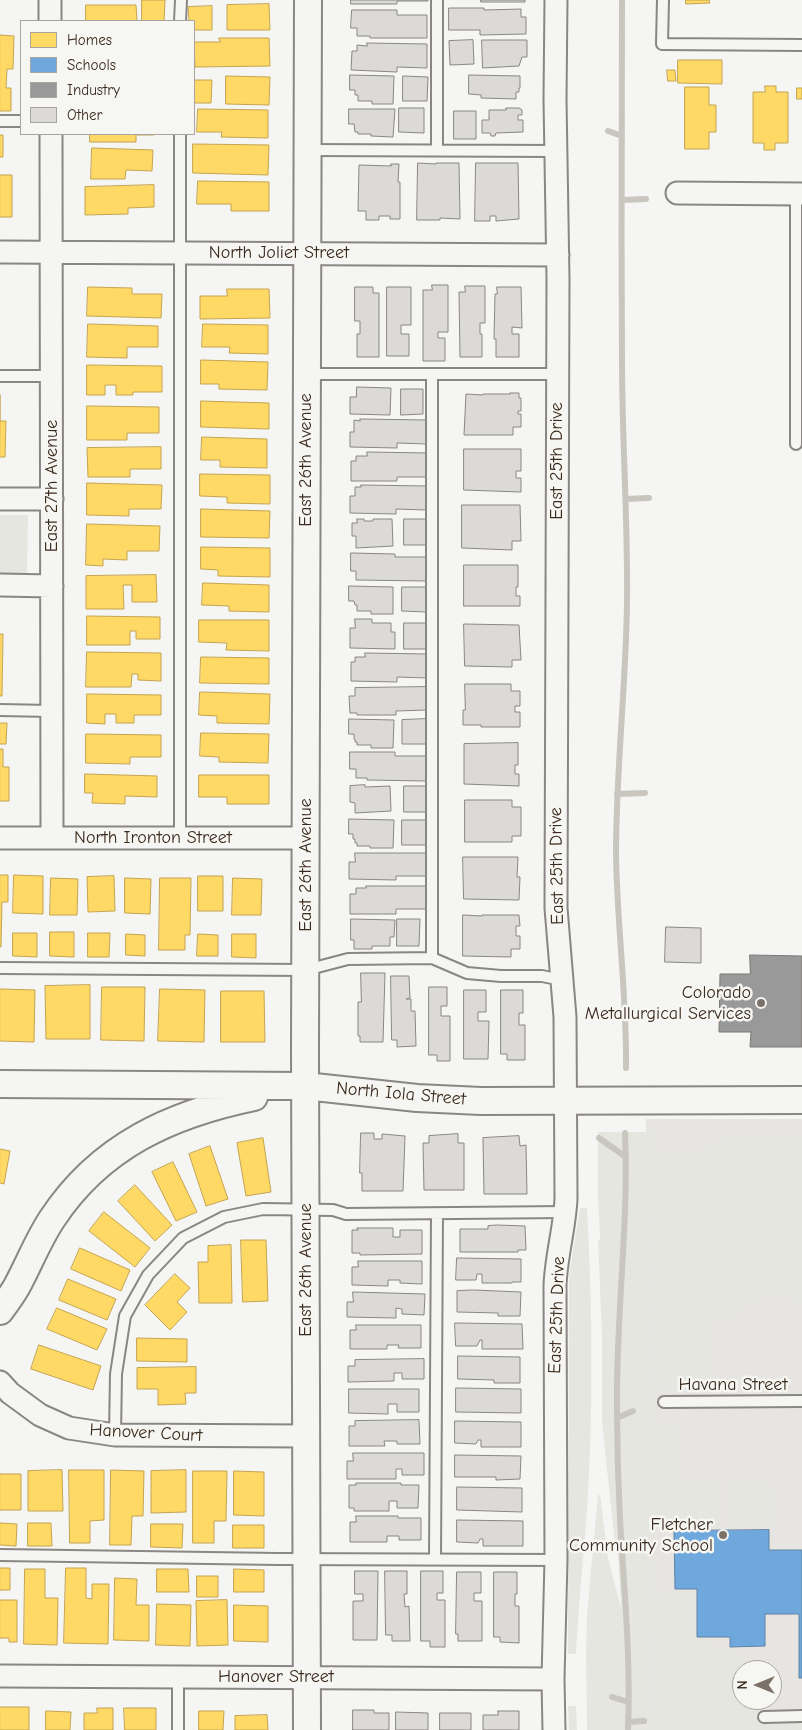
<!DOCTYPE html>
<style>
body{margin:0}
#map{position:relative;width:802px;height:1730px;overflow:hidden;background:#f5f5f3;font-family:"Comic Neue",sans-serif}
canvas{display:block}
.legend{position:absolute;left:20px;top:20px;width:175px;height:115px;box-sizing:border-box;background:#f6f6f2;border:1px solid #aba49d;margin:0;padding:6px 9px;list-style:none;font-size:15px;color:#3b2a1e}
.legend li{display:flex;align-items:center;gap:10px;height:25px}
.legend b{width:25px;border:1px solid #aba49d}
.north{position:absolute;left:732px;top:1660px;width:50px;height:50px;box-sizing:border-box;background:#f6f6f2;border:1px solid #aba49d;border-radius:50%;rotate:270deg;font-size:14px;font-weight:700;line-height:20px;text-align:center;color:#3b2a1e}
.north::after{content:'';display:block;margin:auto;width:18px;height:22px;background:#7c7169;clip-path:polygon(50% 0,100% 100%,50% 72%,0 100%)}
</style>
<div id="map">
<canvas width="802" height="1730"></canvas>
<ul class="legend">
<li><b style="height:14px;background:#ffd966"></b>Homes</li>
<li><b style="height:14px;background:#6fa8dc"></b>Schools</li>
<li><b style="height:14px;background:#999"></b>Industry</li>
<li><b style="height:14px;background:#dbdad8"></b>Other</li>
</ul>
<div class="north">N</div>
</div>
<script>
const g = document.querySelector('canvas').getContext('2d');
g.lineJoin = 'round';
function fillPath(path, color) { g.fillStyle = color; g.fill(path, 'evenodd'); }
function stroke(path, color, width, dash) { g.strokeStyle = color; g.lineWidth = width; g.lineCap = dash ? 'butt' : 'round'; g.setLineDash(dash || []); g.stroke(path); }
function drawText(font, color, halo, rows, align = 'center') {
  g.font = font + ' "Comic Neue",sans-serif'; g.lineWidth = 5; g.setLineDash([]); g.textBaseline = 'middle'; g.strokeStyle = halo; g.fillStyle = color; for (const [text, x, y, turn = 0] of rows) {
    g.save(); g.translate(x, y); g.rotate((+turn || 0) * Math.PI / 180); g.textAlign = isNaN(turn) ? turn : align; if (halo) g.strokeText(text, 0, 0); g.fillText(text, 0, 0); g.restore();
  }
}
fillPath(new Path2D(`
 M646 1119H802V1716L645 1717ZM742 1670H772V1700H742Z`), '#e7e5e2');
fillPath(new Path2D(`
 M0 515H28L27 575H0Z
 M598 1132H652L651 1717H660L656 1693 655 1602 663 1594H691V1636L697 1639H710L711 1648H737L738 1660H758V1670H742V1700H759V1717L802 1716V1730H587L586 1653 587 1614 598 1495H600L608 1558 621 1608 618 1556 615 1544 602 1422V1336L598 1240H600L598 1197Z
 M802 1137V1301C775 1290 747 1297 730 1321L709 1320 708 1386H657V1152H697L708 1150 731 1138Z
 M580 1208H587C592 1297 593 1387 589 1476 586 1536 579 1594 576 1654H568L569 1302V1276Z
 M654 1426H676V1481H654Z
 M653 1484H720V1527L653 1528Z
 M727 1484H770L771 1525H728Z
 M568 1706H576L577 1730H569Z`), '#e6e6e1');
const homes = new Path2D(`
 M142 0H165L164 21H142Z
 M686 0H709L710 3 686 4Z
 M269 4 270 30H227V5Z
 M86 5H136L137 21H86Z
 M212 6V30H194V21H189L188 7Z
 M0 35 14 36 13 69H7L6 88H11V111H0Z
 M219 38H269L270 66 195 67 194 42H220Z
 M678 60H722V84L678 83Z
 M667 70H675L676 81H668Z
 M226 76 270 77 269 105 226 104Z
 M194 80H212L211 103H194Z
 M765 86H776V92H788V143H775V150H764V143H753V92H765Z
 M685 87H709V105H716V132H709V149H685Z
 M797 88H802V99H797Z
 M198 109 268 110V138L221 137 222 132H197Z
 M90 134H154V135H136V142H90Z
 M0 135H3V157H0Z
 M193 144 269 145 268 175 193 173Z
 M92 148 153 150 152 171 126 170 125 179H91Z
 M0 175H12V217H0Z
 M198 181 269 182V211H231V204H197Z
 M154 185V207L128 208V214L85 215V187Z
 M88 287 132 288V294H162L161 318 87 316Z
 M227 289H269L270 318 200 319V296H227Z
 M88 324 158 326V347H127V358L87 357Z
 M203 324 268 325V354L229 353 230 347H202Z
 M201 360 268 362 267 390 219 389V384H201Z
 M87 365 162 366V392H133V395H116V385H105V395H87Z
 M0 395V421H6L5 457H0Z
 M201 401 269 403V429L201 427Z
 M87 406 159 407V433H127V440H87Z
 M202 437 267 439V468L220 467V460H201Z
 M161 447V469H130V477H88L87 448Z
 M200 474 270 475V504L227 503V497L200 496Z
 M87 483 162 485 161 509H129V516L87 515Z
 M201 509 270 511 269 538 201 537Z
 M87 524 160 526 159 551H127V560L103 559V566L86 565Z
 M201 547 270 548V577L218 576V570L201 569Z
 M156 575 157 602H132V585H123L124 609H86V576Z
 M203 583 269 585V612L229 611V606L202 605Z
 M87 616 160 617V639H136V631H130V645H87Z
 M199 620H269V651L226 650 227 643 199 642Z
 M0 634H3L2 696H0Z
 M87 652 161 653V681L138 680V674H132L131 687H86Z
 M201 657 269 658V684L200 683Z
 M200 692 270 694 269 724 217 723V716L199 715Z
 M87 694 161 695V715H134V723H116V714H105V724L87 723Z
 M0 723H7L6 744H0Z
 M201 733 269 734 268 763 219 762V757L200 756Z
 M86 734 161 735V757H130V764L86 763Z
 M0 749H3V767H9V801H0Z
 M85 774 157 776V797L125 796V804L92 803 93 793H85Z
 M199 775H269V804H227V797H199Z
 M0 875H8V902H2L1 947H0Z
 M14 875 43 876V914L13 913Z
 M114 876 115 911 88 912 87 877Z
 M198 876H223V911H198Z
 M51 878 78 879 77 915H50Z
 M125 878 151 879 150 914 125 913Z
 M160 878H191L190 935H185V950H159Z
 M233 878 262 879 261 915H232Z
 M50 932H74V957L50 956Z
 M13 933H37V957L13 956Z
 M88 933H110L109 957H88Z
 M126 934 145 935V956L126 955Z
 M198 934 218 935V956H197Z
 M232 934H256V958L232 957Z
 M90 985V1039H46L45 986Z
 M102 987H145L144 1041 101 1040Z
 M0 989 35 990 34 1042 0 1041Z
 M160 989 205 990 204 1042 158 1041Z
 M221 991H264L265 1042H221Z
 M263 1138 271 1192 246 1196 237 1143Z
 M210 1146 228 1199 206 1206 189 1154Z
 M0 1149 10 1151 4 1184 0 1183Z
 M173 1162 197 1212 176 1221 152 1172Z
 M135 1185 172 1225 155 1241 118 1201Z
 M104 1212 150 1248 135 1267 89 1231Z
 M241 1240H266L268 1301 243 1302Z
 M231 1245 232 1303H199L198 1262H208V1246Z
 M80 1248 130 1270 121 1291 71 1269Z
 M175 1274 190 1288 177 1302 187 1312 170 1330 145 1305Z
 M68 1279 116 1299 107 1320 59 1300Z
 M57 1308 107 1329 97 1350 47 1329Z
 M137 1338 187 1339V1362L137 1361Z
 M39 1345 101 1366 93 1390 31 1369Z
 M196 1367V1393H185L186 1404 158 1405V1389H137V1368Z
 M62 1470 63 1511H28V1471Z
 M69 1470H104V1520L90 1521V1543H70Z
 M111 1470 144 1471 143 1516H132L131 1545H110Z
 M186 1470V1512L151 1513V1471Z
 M193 1471H227L226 1521H214V1543H193Z
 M234 1471 264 1472V1516L234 1515Z
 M0 1474H21V1510H0Z
 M0 1523 17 1524 16 1546 0 1545Z
 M28 1523H51L52 1546H28Z
 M151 1524H183L182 1548 151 1547Z
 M233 1525H264V1548H233Z
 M0 1568H10V1590H0Z
 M66 1568H86V1598L92 1599V1584H109L108 1644 64 1643Z
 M25 1569H45V1598H58L57 1645 24 1644Z
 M157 1569H188L189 1592H157Z
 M234 1569 264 1570V1592H234Z
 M197 1576H218V1597H197Z
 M115 1578 137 1579 136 1605H149V1641L114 1640Z
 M0 1600H17V1642H9V1638H0Z
 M227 1600 228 1645 197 1646 196 1601Z
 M157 1604 191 1605 190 1646 156 1645Z
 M234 1605 268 1606V1642L234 1641Z
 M0 1707H29V1730H0Z
 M97 1708H113V1730H84V1713H97Z
 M124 1708H156V1730H125Z
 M46 1711 71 1712 70 1730H46Z
 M199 1711H224L223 1730H199Z
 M267 1715 268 1730H235V1716Z`);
fillPath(homes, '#ffd966');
stroke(homes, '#c4a450', 1);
const schools = new Path2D(`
 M769 1530V1550H802V1678H799V1614H765V1646L730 1647V1637H697V1589H675L674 1531Z`);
fillPath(schools, '#6fa8dc');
stroke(schools, '#5f82a3', 1);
const industry = new Path2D(`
 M750 955 802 956V1047H750L751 1032H719L720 974H750Z`);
fillPath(industry, '#999');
stroke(industry, '#7d7874', 1);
stroke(new Path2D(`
 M622 0C622 120 621 240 622 360 622 441 628 521 627 602 626 686 616 770 616 854 617 926 627 996 626 1068
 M608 131 622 136
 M622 200 646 199
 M626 499 649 498
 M617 794 645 793
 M625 1133C629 1224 616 1314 617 1405 617 1443 618 1481 620 1519 624 1589 631 1660 628 1730
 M599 1138 626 1157
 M617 1418 633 1411
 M612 1697 628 1702
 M628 1722 644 1721`), '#c9c5bf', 6);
const building = new Path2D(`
 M351 0H428V1H397V4H351Z
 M481 0H525V2H481Z
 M449 8H484V10L521 9V17H526V34L480 35V30H449Z
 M352 10H397V15H427V38H370V36H357V28H351Z
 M473 40 474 64 450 65 449 41Z
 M482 40H527V57H522L519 66 483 68Z
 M367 43 427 44V68L397 67V72L351 70 352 51H357V45L367 46Z
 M350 75 394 76 393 104H372V101H358V95H355V90H350Z
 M469 75 520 76V88H519V92H516V99L481 98V95L469 94Z
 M403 76 428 77 427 101H403Z
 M399 108H424V133L399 132Z
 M506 108H519L522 110V115H518V120H523V132L496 133 495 136H491L490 133H482V120H489V110H506Z
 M349 109H395L393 137 371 136V134H358V132H355L354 124H349Z
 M454 111H476V139H454Z
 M418 163 436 164V163H459L460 219 440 218V220H417Z
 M476 163H518L519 219 496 221V216H490V221H475Z
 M391 164H399L398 182H400V219H390V216H379V220H366V211H358L359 165 391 166Z
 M432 285H448V332H438V338H445V361H423V290H432Z
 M465 286H485V323H480V334H482V357H460L459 292H465Z
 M355 287H373V293H379V357H357V334H360V321H355Z
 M387 287H411V325H401V334H409V356H387Z
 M497 287H521L522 328 512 327V334H519V357H496V339H494L495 294H497Z
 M357 387 391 388 390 415 350 414V397H356Z
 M401 389H423V414L401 415Z
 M510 393H519V398H521V411H518V414H521V427H513V435H464L466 394 483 395V394H510Z
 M360 419 427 420V444L397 443V448L350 447V432H354V420L360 421Z
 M464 449H521V471H516V478H521V492L464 490Z
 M367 452 428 453V477H397V481H351V461H356V456H367Z
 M361 485 427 486 426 510 396 509V514L350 513V496H355V487H361Z
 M462 505H520L521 541H512V550L462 548Z
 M357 519H364V521H373V519H392L393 546 356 548V536H352V523H357Z
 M404 519H427V545H404Z
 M351 553 395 554V557H427V581L356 580V571H351Z
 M464 565H518V587H516V596H520V606H464Z
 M349 586 393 587V614H371V611H357V605H355L354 601H349Z
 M402 587H426V612L402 611Z
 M355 619H372V623H391V632H395V649L350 648V628H355Z
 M404 623H426V649H404Z
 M464 624 519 625 521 660H512V667L465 666Z
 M365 653 427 654V678L397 677V682L351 681V662H355V657H365Z
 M465 684H511V691H520V706H515V712H520V727H481V725H463V710H465Z
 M426 687 427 710 396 711V715H357V713H350L349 696H355V688Z
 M349 719 394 720 393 748H371V745H357V742H355V739H354V734H349Z
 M426 719V744H402V720Z
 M518 743V765H515V774H519V786L464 784V744Z
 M350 752H395V756H426V781L367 780V778H356V769H350Z
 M365 785V787L390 786 391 811 355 813V803L350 802V786Z
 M404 786H426V812H404Z
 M465 800H512V807H521V836H512V842H465Z
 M349 819 394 820 393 848H370V846H357V843H355V839H353V834H349Z
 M402 820H427V845H402Z
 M355 853H426V876H396V880L349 879V862H355Z
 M463 857H518L517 877H520L519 900 464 899Z
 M366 886H426V909H396V914H350V894H356V888H366Z
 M463 915 482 916V915H519L520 926H516V936H520V949H511V957L463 956Z
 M351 919 395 920 394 937H390V946H372V949H354V940H351Z
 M397 919H420L419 946H397Z
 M666 927 701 928V963L665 962Z
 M361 973H385L383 1042H360V1036H358V1002H361Z
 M391 976H409L410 998 406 999H411V1011H415L416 1046 397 1047V1040H392Z
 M429 987H447V1006H441V1016H450V1061H437V1055H429Z
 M464 990H486V1012H478V1021H489L488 1059H464Z
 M501 990H523V1013H519V1025H525V1060H507V1054H501Z
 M361 1133H374V1139H382V1134L405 1136 403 1191H362V1173H360Z
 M458 1134V1143H464V1190H424L423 1143H429V1136Z
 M519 1136 520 1146 526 1145 527 1194H484L483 1138Z
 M497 1225 525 1226 526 1250H518V1252H460V1229H488V1226Z
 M357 1228H393V1237H400V1230H422V1254L360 1255V1253H352V1230H358Z
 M457 1258 521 1259V1282H512V1283H482V1274H477L476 1280H456Z
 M358 1261H422V1284L400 1283V1280H388V1286L352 1285V1267H358Z
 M474 1290 521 1292 520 1316H498V1313L457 1312V1291Z
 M353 1292 425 1294 424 1315 402 1314V1309L396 1308V1318L347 1317V1302H353Z
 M455 1323 522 1324 523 1349H482V1340H480L477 1346H456Z
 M356 1325H421V1348H398L399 1345H387V1349H350V1330H356Z
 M458 1356 520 1357V1383H494V1380L458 1379Z
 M424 1359V1379H402V1373H394V1381L348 1382V1366H355V1360Z
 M456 1388 521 1389V1413L456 1412Z
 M349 1389H419V1412H397V1404H388V1414L349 1413Z
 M419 1420 420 1444H397V1441H384L385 1446H349V1426H355V1421Z
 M455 1421 521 1422V1447H481V1440H478L476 1444 455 1443Z
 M353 1453H424V1475H402V1469H396V1479H347V1461H353Z
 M455 1455 521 1456 520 1479 496 1480V1477H455Z
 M356 1483H401V1485H419L418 1508H397V1501H389V1511H354V1508H349V1485H356Z
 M457 1487 522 1488V1512L457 1510Z
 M356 1516H398V1518H421V1540H399V1536H387V1542H350V1522H356Z
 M457 1520 523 1521V1546H483V1539H480L478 1543 457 1542Z
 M355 1571H378L377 1640H353V1601H363V1594H355Z
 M385 1571H407V1594H404L405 1607 409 1606 410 1641H392V1635H386Z
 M421 1571H443V1593H437V1600H445V1647H430V1641H421Z
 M457 1572H481V1593H474V1601H482V1641H458V1634H456Z
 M494 1572H517V1594H515V1606H519V1643L500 1642V1637H494Z
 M353 1710H374V1713H389V1730H353Z
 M498 1711H519V1730H483V1715H498Z
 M396 1712 428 1713V1730H396Z
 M440 1713H471V1730H440Z`);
fillPath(building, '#dbdad8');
stroke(building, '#8a8683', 1);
const service = new Path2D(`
 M663 0 662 44 802 45
 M180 21 181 0
 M0 121H21
 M308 150 557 151
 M437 150V0
 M796 194V444
 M308 374H557
 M0 376H51
 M0 710 52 711
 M180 838V134
 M432 958V374
 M0 968 306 970 348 959 432 958 467 973 501 976H542L562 980
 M664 1402 802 1401
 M115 1435 116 1374 125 1316 148 1275 183 1238 224 1217 263 1209 333 1210 346 1214 565 1212
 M0 1555 278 1559 556 1560
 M435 1559 437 1214
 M178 1677V1730
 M764 1717 802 1716`);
const minor = new Path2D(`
 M50 0V21
 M51 134 52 838
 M677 193 802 194
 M0 252 558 255
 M0 499H52
 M0 585 52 586
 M0 838H306
 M0 1382 10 1393 40 1415 69 1428 115 1435 307 1436
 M0 1676 553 1679
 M554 1730 553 1679 556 1560 555 1286C556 1256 565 1227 566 1198L565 1017 556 908 558 279 555 99 556 0`);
const tertiary = new Path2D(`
 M0 1084 305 1086 417 1098 481 1101 802 1100
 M0 1311C6 1303 12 1295 17 1286 29 1264 38 1240 52 1219 100 1146 171 1114 254 1097
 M307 1730 305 1050 308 0`);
stroke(service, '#8a8683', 14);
stroke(minor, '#8a8683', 25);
stroke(tertiary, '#8a8683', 30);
stroke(service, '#f5f5f3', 10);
stroke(minor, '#f5f5f3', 21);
stroke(tertiary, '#f5f5f3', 26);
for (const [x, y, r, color] of [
 [761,1003,5,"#7c7169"],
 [723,1535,5,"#7c7169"]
]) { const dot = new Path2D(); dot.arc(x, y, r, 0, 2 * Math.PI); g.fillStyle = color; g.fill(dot); stroke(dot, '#f6f6f2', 2); }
drawText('18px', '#3b2a1e', '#f6f6f2', [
 ["North Joliet Street",279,253],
 ["East 26th Avenue",306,460,-90],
 ["East 25th Drive",557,461,-90],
 ["East 27th Avenue",52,486,-90],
 ["North Ironton Street",153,838],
 ["East 26th Avenue",306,865,-90],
 ["East 25th Drive",557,866,-91],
 ["North Iola Street",401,1094,5],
 ["East 26th Avenue",306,1270,-90],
 ["East 25th Drive",557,1315,-88],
 ["Havana Street",733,1385],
 ["Hanover Court",146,1433,3],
 ["Hanover Street",276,1677]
]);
drawText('18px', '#3b2a1e', '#f6f6f2', [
 ["Colorado",751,993],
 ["Metallurgical Services",751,1014],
 ["Fletcher",713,1525],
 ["Community School",713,1546]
], 'right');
</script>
